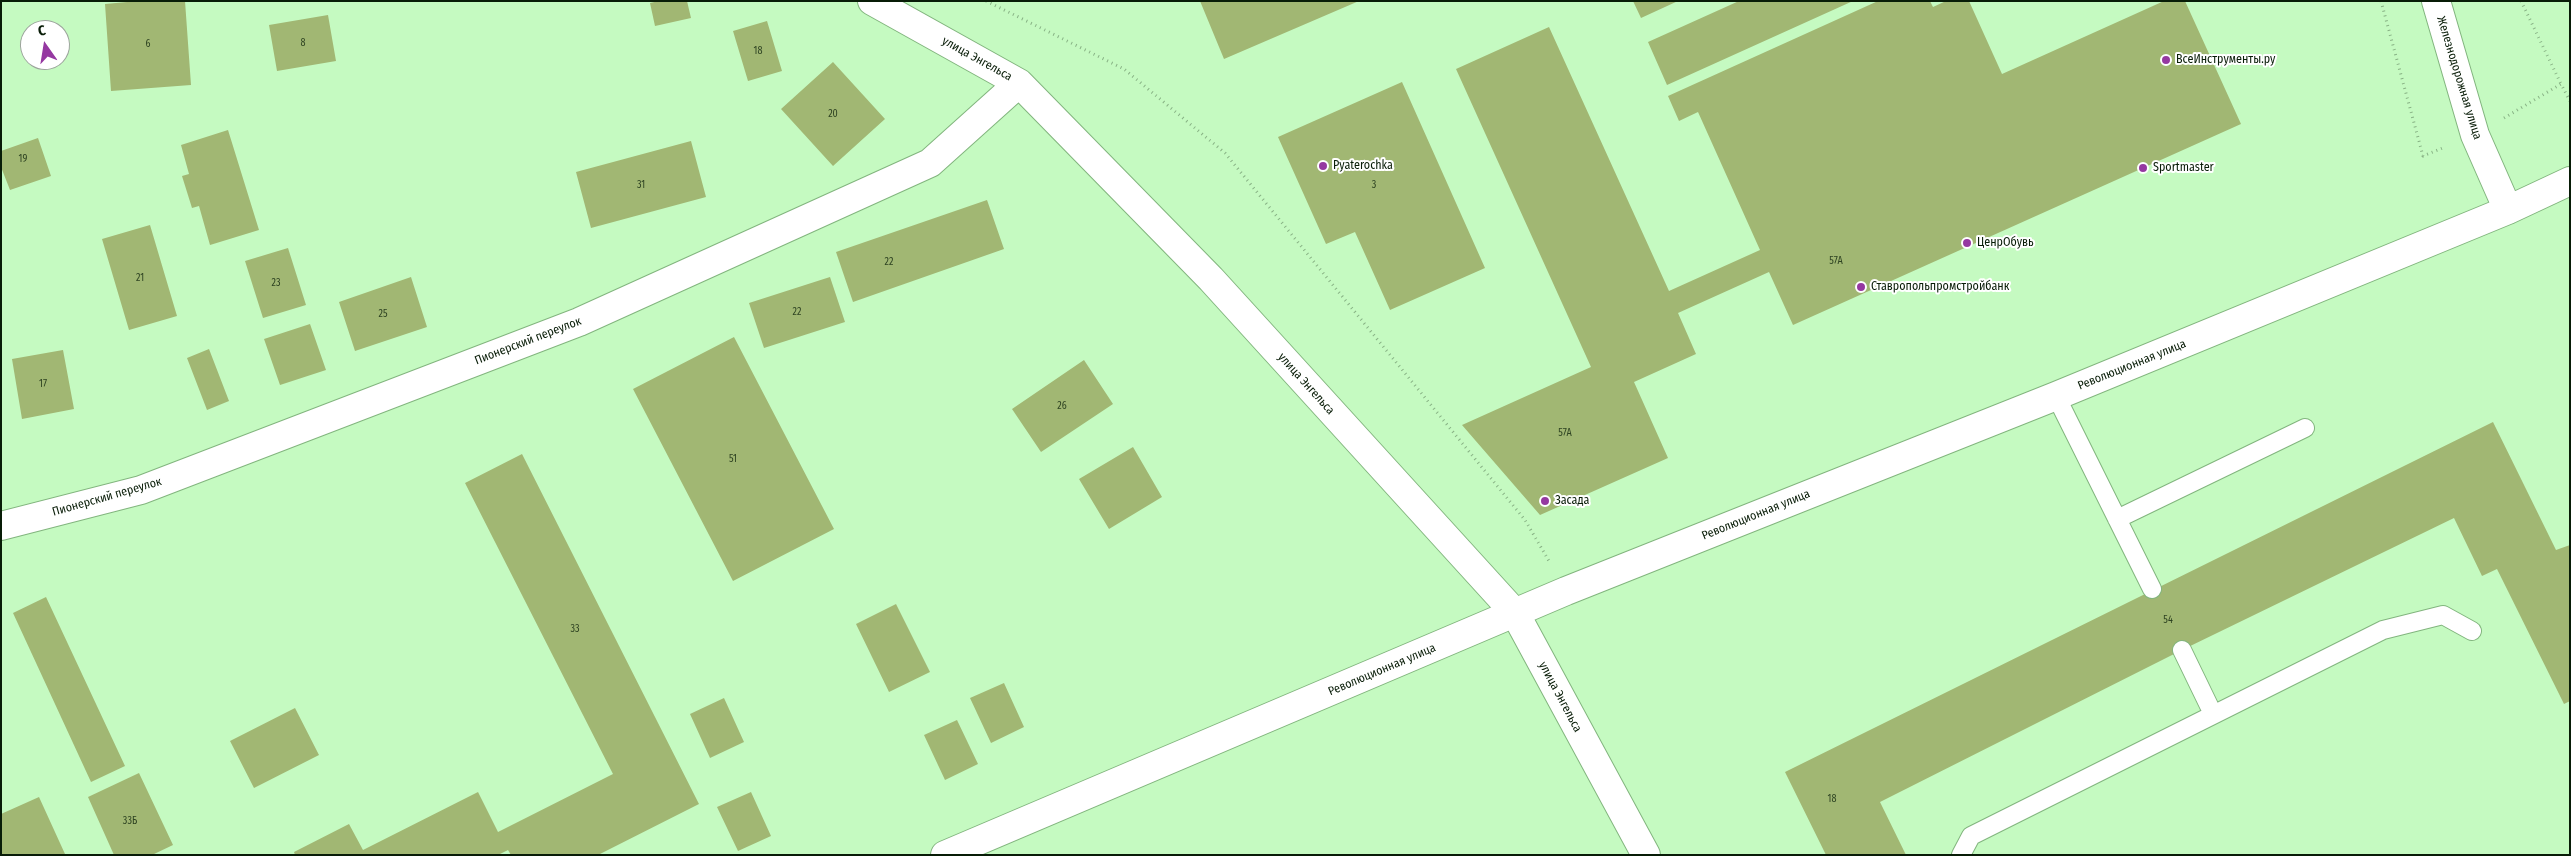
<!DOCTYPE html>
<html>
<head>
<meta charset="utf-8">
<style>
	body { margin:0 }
	#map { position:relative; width:2571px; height:856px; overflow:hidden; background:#c5fac1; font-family:"Fira Sans Condensed",sans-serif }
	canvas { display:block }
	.frame { position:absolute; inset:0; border:2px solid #081c07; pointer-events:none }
	.north { position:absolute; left:20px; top:20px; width:50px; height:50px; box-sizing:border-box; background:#fff; border:1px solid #9ca49c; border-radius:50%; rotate:347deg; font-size:14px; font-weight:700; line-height:20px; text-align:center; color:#081c07 }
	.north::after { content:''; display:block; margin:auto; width:18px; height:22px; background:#9538a1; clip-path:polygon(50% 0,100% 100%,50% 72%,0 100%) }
</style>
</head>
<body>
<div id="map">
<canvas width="2571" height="856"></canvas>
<div class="frame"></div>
<div class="north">С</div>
</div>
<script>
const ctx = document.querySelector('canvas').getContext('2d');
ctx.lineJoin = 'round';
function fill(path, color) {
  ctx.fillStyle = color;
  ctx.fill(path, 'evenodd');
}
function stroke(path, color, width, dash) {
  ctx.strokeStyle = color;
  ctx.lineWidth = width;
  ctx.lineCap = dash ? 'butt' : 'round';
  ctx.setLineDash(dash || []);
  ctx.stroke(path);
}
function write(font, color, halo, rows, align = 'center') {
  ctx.font = font + ' "Fira Sans Condensed",sans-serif';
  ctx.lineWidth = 4;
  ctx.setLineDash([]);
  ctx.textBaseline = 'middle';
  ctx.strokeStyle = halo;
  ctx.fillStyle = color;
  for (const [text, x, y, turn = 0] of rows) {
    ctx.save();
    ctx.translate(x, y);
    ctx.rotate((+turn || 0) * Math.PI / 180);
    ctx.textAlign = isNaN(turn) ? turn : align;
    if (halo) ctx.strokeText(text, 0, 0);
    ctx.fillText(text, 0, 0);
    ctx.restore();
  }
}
const building = new Path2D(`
	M138,1H185L191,85L111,91L105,4Z
	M659,1H687L691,18L655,26L650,3Z
	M1200,1H1359L1224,59Z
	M1633,1H1678L1641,18Z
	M1739,1H1853L1667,85L1648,42Z
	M1878,1H1930L1933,7L1946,1H1969L2002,74L2164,1H2185L2241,124L1793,325L1769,272L1678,313L1696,354L1634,382L1668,458L1540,515L1462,425L1591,367L1456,69L1549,27L1669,291L1760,250L1698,112L1679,121L1668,96Z
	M328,15L336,61L277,71L269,25Z
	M767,21L782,71L748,81L733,31Z
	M833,62L885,119L833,166L781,109Z
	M1402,82L1485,268L1390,310L1355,232L1326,244L1278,137Z
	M228,130L259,230L210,245L199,206L192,208L182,176L189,174L181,145Z
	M38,138L51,176L10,190L1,167V151Z
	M691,141L706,197L591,228L576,172Z
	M987,200L1004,249L853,302L836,252Z
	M150,225L177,316L129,330L102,239Z
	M288,248L306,305L263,318L245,261Z
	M411,277L427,327L355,351L339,302Z
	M830,277L845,322L764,348L749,303Z
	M310,324L326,370L280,385L264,339Z
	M734,337L834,529L733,581L633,389Z
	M209,349L229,401L207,410L187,358Z
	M63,350L74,409L22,419L12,359Z
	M1084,360L1113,404L1041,452L1012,409Z
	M2493,422L2556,550L2570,545V701L2564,704L2497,569L2482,576L2454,518L2182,650L1880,802L1906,855H1826L1785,772Z
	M1133,447L1162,497L1109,529L1079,479Z
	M522,454L699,804L598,855H511L508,850L498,855H295L294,852L349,824L363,850L478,792L498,832L613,774L465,483Z
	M46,597L125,766L91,782L13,613Z
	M896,604L930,672L889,692L856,624Z
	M1004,683L1024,727L991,743L970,698Z
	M724,698L744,742L710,758L690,714Z
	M295,708L319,755L254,788L230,741Z
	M957,720L978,764L945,780L924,735Z
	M139,773L173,845L152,855H114L88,797Z
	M751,792L771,836L738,851L717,807Z
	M39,797L65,854L1,855V814Z`);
const path = new Path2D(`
	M986,1L1124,69L1225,153L1525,520L1549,561
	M2381,1L2423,156L2445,147
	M2521,1L2561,84
	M2504,118L2561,84L2570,101`);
const service = new Path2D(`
	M2056,396L2152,589
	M2117,519L2305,428
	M2182,650L2213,714
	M1961,855L1971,836L2383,630L2443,615L2472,631`);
const minor = new Path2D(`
	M872,1L1019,83L1211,279L1515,613L1646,855
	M1,526L141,490L579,322L930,163L1019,83`);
const tertiary = new Path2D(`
	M2436,1L2475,135L2508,210
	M945,855L1566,591L2056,396L2508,210L2570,181`);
const markers = [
	[2166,60,5,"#9538a1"],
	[1323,166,5,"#9538a1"],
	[2143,168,5,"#9538a1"],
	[1967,243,5,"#9538a1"],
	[1861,287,5,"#9538a1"],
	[1545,501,5,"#9538a1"]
];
const numberNames = [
	["8",303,43],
	["6",148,44],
	["18",758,51],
	["20",833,114],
	["19",23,159],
	["31",641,185],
	["3",1374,185],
	["57А",1836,261],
	["22",889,262],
	["21",140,278],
	["23",276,283],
	["22",797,312],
	["25",383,314],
	["17",43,384],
	["26",1062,406],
	["57А",1565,433],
	["51",733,459],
	["54",2168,620],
	["33",575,629],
	["18",1832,799],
	["33Б",130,821]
];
const streetNames = [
	["улица Энгельса",977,59,29],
	["Железнодорожная улица",2459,78,73],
	["Пионерский переулок",528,341,-21],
	["Революционная улица",2132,365,-22],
	["улица Энгельса",1306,384,48],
	["Пионерский переулок",107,497,-16],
	["Революционная улица",1756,515,-22],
	["Революционная улица",1382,670,-23],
	["улица Энгельса",1560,697,62]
];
const poiNames = [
	["ВсеИнструменты.ру",2176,60],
	["Pyaterochka",1333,166],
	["Sportmaster",2153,168],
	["ЦенрОбувь",1977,243],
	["Ставропольпромстройбанк",1871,287],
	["Засада",1555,501]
];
fill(building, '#a1b773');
stroke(service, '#82b57e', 20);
stroke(minor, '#82b57e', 30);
stroke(tertiary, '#82b57e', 30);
stroke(path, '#88b285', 3, [1, 4]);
stroke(service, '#fff', 18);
stroke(minor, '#fff', 28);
stroke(tertiary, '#fff', 28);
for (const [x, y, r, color] of markers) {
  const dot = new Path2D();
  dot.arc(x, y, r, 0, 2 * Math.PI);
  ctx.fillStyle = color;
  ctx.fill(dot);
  stroke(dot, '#fff', 2);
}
write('10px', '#2e4322', null, numberNames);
write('12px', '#081c07', '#fff', streetNames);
write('12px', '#081c07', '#fff', poiNames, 'left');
</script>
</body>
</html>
